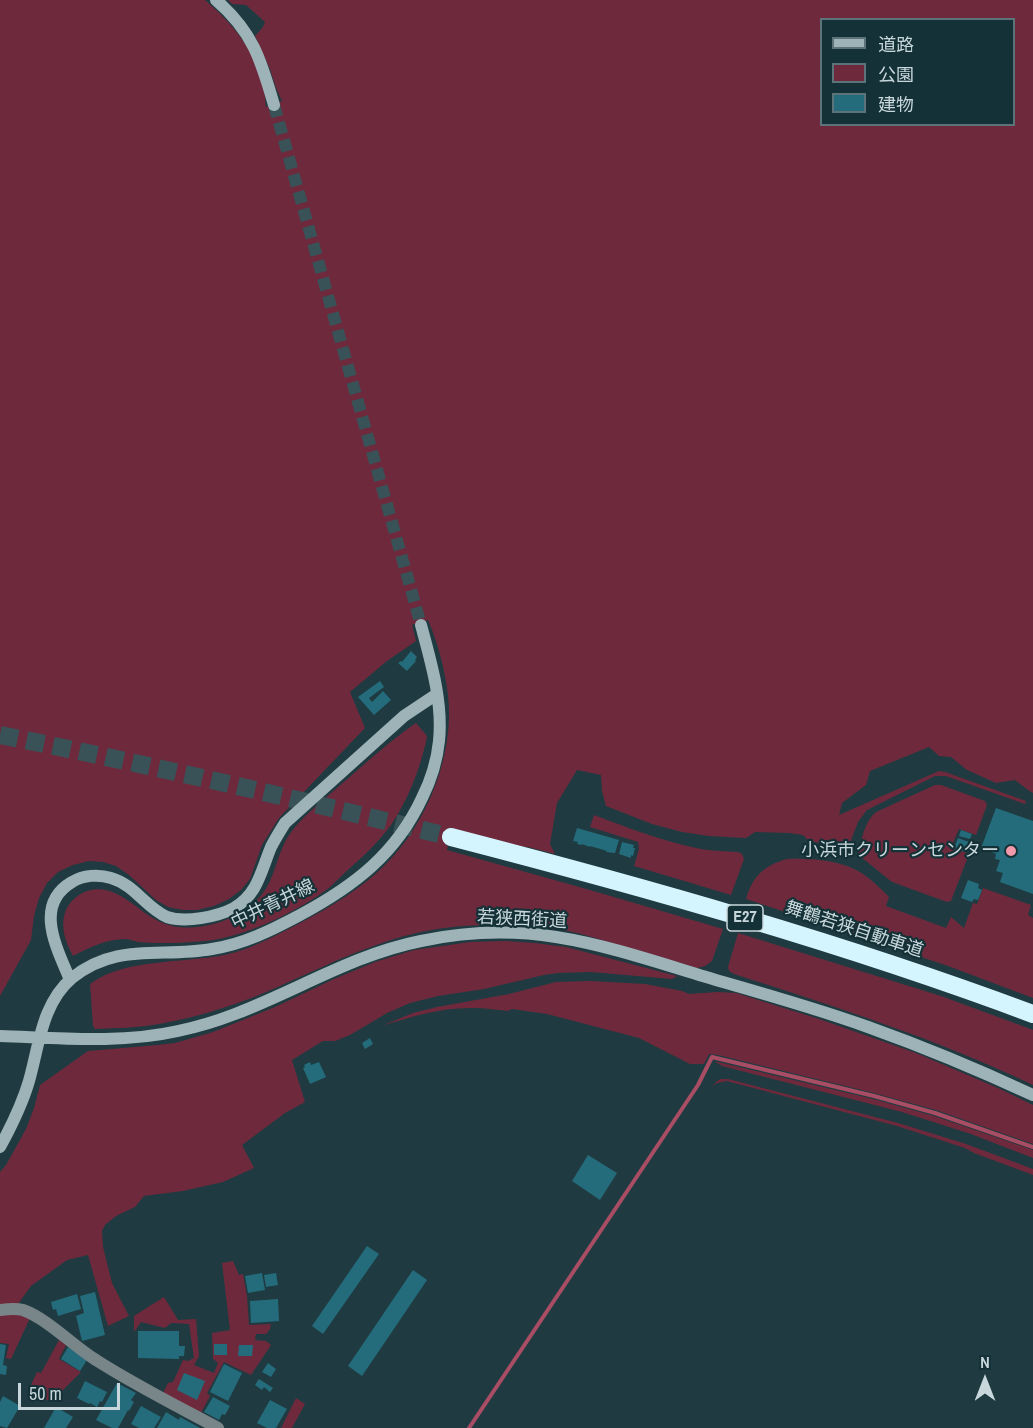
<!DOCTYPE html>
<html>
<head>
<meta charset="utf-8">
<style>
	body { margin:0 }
	#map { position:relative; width:1033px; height:1428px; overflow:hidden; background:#1f3b41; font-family:"Archivo Narrow","Noto Sans JP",sans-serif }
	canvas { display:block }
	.legend { position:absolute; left:820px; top:18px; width:195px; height:108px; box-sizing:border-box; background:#143137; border:2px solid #5c7379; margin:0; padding:8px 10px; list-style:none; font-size:18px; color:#c8d7db }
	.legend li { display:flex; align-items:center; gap:12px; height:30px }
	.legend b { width:30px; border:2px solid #5c7379 }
	.north { position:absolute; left:955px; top:1350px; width:60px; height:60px; -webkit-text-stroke:4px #143137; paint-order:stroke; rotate:0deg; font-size:16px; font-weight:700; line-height:24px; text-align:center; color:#c8d7db }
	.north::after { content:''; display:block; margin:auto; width:21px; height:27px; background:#c8d7db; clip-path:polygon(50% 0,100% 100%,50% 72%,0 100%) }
	.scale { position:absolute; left:18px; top:1383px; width:102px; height:27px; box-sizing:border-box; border:3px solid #c8d7db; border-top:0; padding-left:8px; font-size:18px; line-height:21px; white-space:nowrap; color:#c8d7db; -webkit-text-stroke:4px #143137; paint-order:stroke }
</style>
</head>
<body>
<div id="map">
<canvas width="1033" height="1428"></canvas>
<ul class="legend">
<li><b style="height:8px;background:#9eb3b8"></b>道路</li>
<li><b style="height:16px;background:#6e2a3c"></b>公園</li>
<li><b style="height:16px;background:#246c7b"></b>建物</li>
</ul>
<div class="north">N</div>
<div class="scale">50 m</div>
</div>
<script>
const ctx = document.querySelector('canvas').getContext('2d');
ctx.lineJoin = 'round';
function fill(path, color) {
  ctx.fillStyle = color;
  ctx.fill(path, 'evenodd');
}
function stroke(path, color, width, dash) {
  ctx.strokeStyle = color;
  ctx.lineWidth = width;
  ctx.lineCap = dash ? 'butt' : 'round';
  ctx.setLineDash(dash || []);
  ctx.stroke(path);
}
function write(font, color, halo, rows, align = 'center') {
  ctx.font = font + ' "Archivo Narrow","Noto Sans JP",sans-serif';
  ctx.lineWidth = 4.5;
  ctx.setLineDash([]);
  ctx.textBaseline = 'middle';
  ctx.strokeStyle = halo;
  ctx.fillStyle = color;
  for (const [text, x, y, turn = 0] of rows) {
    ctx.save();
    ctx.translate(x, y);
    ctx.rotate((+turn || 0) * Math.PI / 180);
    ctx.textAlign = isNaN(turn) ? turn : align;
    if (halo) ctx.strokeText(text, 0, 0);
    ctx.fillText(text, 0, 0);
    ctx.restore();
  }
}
const green = new Path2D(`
	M0,0H205C232,23 257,52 264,88C265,94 265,101 266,107L282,101L276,88L270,69L255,36L263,27L265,22L246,5L232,4L228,0H1033V793L1028,790L1015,780L996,783L967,770L951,757L939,756L929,747L870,771L866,785L842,803L839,815L939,771L945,772L1026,801L1025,804L946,776H935L867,810L858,822L847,851L808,840L803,835L789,833L755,832L746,838L709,836L682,832L652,824L606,806L602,791L601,775L577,770L557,803L550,844L555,854L528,847L515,846L451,832L447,850L590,890L723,929L712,961L705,966L697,968C671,960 645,952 619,945C598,939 578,932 557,929C513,923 464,923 421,932C371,943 327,965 280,986C242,1003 200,1017 159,1024C138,1028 116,1028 95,1029L93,1026L90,984C127,956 192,965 236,952C259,945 281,933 302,922C332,906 361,889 385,865C427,824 455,754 448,695C445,670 438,643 428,620L412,625L416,641L387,661L350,692L365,728L279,818L262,845L250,879L241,890L229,899L214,906L197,910H183L168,907L156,900L129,875L116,866L103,862L89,861L73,865L58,872L47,883L39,898L34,916L31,940L0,996ZM822,20H1014V124H822Z
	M416,723L427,736L426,742C419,771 408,800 391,825C379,841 365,855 350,868C343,874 337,881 330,887C299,911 245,937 206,941C184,943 160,944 138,942C133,941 129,939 125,939C107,939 88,948 73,956C65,941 59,924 67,908C71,900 79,894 87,891C120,881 140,918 169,925C186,930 206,927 223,921C243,914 261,901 270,881C278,862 281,843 295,827C310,810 328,796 345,781C368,761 391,740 416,723Z
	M935,785H941L985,801L987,805L976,835L959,829L951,847L969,854L951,901L947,902L892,882L861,857L858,854C862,839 864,822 876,812Z
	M594,815C629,828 664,842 701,849C713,851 726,851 738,852L742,854L744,859L731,895L634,866L639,849L638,842L590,827Z
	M787,859C811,858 839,860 860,872C871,879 880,888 889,897L886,906L946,928L951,917L964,928L973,903L977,904L983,888L1031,905L1028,915L1033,918V998L948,966L746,899C753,876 763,866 787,859Z
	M738,933L941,996L1033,1030V1085C937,1039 836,1007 734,974L729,971L728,967Z
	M505,941L535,943L566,947L677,976L672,979L591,972L558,973L544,975L484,989L438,996L410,1003L387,1013L350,1035L335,1041H323L292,1060L305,1102L285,1113L242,1145L254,1168L223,1182L183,1191L144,1196L135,1207L116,1216L105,1225L102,1231L103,1247L112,1283L129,1316L108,1326L88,1255L67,1260L31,1286L18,1304L0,1305V1172L6,1165L26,1129L34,1108L40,1085L88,1051L157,1045L175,1043L213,1032L275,1007L334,979L375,962L414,950L470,942Z
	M590,981L645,984L682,991L689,994L717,992L736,993L819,1019L916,1053L998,1088L1033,1105V1144L936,1110L874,1093L718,1055L709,1054L704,1064H690L639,1038L547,1014L512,1009L508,1011C497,1010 486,1008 474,1008C442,1007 411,1017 381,1026L413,1013L437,1007L509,994L556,982Z
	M714,1061L873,1099L934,1116L1033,1150V1158L971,1134L902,1112L722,1066Z
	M721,1079H728L898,1123L966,1144L1033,1169V1175L974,1153L965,1148L897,1126L727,1081L717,1083L712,1087L717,1081Z
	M233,1261L239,1275L243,1274L247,1296L249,1325L271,1324L270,1329L266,1334H256L255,1340L266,1341L271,1345L251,1375L224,1362L207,1393L210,1396L201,1413L163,1393L168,1383L173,1382L183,1360L188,1361L194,1358L189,1324L171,1323L165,1328L141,1322L134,1332V1316L164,1297L178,1320L196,1319L199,1356L194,1365L214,1373L218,1363L213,1359L212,1333L230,1330L222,1263Z
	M11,1312L30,1318L11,1359L6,1358L9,1344L0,1343V1313Z
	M59,1340L66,1345L59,1359L81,1372L54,1399L47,1400L30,1391L31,1385L37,1372L41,1373Z
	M296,1398L305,1404L292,1428H281Z`);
const stream = new Path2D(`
	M469,1428L698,1085L712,1057L874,1096L935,1113L1033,1147`);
const building = new Path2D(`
	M411,651L417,657L415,660L416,661L407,671L398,663L401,661L402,662Z
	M380,681L384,687L369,698L372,702L383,691L391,700L374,715L358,697Z
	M996,808L1033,821V894L1000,882L1003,873L996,871L1000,860L995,859L996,854L981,848Z
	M577,828L619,840L615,853L606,852L607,851L590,846V847L582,844V845L577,844L578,842L573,841Z
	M961,830L972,834L970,839L959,836Z
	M958,838L969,842L965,852L954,848Z
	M622,842L634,845L633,848H635L633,856L631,855V858L619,854Z
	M968,880L979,884L978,888L982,890L978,900L974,899L972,902L961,898Z
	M370,1038L373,1044L365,1049L362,1043Z
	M310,1062L311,1065L319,1062L326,1077L310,1084L303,1068L305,1067L304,1065Z
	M588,1155L617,1173L600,1200L572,1181Z
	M367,1246L379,1254L323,1334L312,1326Z
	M413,1270L427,1280L362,1376L348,1366Z
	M262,1273L265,1290L248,1293L245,1276Z
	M276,1273L278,1285L266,1287L264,1275Z
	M95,1292L105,1335L82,1341L76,1316L84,1313L80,1296Z
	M77,1294L81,1309L58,1316L56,1309L53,1310L51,1302Z
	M278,1299L279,1321L251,1323L250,1301Z
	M138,1331H179V1346H185L184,1356H179V1359L138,1358Z
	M0,1344L6,1345L3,1365L7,1366L6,1375L0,1374Z
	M214,1344H227V1355H214Z
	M239,1345H253L252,1356H238Z
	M68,1347L87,1360L80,1371L61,1359Z
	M268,1363L276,1369L271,1377L262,1372Z
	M224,1364L242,1373L228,1401L210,1392Z
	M184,1373L205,1381L197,1400L177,1390Z
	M259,1379L273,1388L270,1392L264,1387L262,1390L255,1385Z
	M85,1381L107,1392L102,1402L100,1401L97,1407L90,1403L89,1404L77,1398Z
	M117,1383L136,1393L131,1400L134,1402L129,1411L128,1410L118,1428H112L96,1420Z
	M3,1396L20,1406L7,1428L0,1426V1402Z
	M213,1397L230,1406L225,1415L222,1414L219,1420L204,1412Z
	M270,1400L287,1409L276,1428H267L257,1423Z
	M141,1406L161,1417L154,1428H139L131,1424Z
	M56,1407L73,1417L66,1428H44Z
	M166,1412L179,1420L180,1417L200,1428H157Z`);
const secondaryTunnel = new Path2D(`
	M274,105L421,625`);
const highwayTunnel = new Path2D(`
	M0,735C151,765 301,800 451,837`);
const street = new Path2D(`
	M0,1310C7,1309 16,1308 23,1310C48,1319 73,1346 96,1360C135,1385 177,1406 218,1428`);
const secondary = new Path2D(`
	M216,0C253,32 261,60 274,105
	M70,980C57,948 33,905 72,882C83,875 99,874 111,878C135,885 146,908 167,917C185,923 217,917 234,908C258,894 261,871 271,847C275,839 280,831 285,823L404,716L437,694
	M0,1036C59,1038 120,1044 178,1031C197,1027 217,1021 235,1014C298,990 355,954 421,941C464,932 512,930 556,937C613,946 668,966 723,982C772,996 821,1010 868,1027C924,1047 979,1070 1033,1095
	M0,1147C12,1125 22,1105 29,1081C39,1046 42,1003 72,978C116,942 161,958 212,949C244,944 272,930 300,915C354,886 396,854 422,798C431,780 437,761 439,741C443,702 431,662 421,625`);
const highway = new Path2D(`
	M451,837C648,888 843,943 1033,1014`);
const markers = [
	[1011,851,6,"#f29aac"]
];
const shields = [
	[745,918,36]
];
const shieldNames = [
	["E27",745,918]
];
const poiNames = [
	["小浜市クリーンセンター",999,851]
];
const streetNames = [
	["中井青井線",273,905,-26],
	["若狭西街道",522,920,3],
	["舞鶴若狭自動車道",854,930,18]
];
fill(green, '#6e2a3c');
stroke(stream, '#a94d64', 4);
fill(building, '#246c7b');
stroke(secondaryTunnel, '#385258', 12, [12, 6]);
stroke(highwayTunnel, '#385258', 18, [18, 9]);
stroke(street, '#798689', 12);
stroke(secondary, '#9eb3b8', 12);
stroke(highway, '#d4f5fd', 18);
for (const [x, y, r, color] of markers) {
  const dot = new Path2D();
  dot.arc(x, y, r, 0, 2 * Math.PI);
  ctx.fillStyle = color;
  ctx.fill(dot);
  stroke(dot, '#143137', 2);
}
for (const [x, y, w] of shields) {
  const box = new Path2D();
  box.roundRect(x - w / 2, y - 13, w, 26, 4.5);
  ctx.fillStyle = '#143137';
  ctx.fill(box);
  stroke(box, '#c8d7db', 1.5);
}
write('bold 16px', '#c8d7db', null, shieldNames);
write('18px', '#c8d7db', '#143137', poiNames, 'right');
write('18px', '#c8d7db', '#143137', streetNames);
</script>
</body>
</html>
